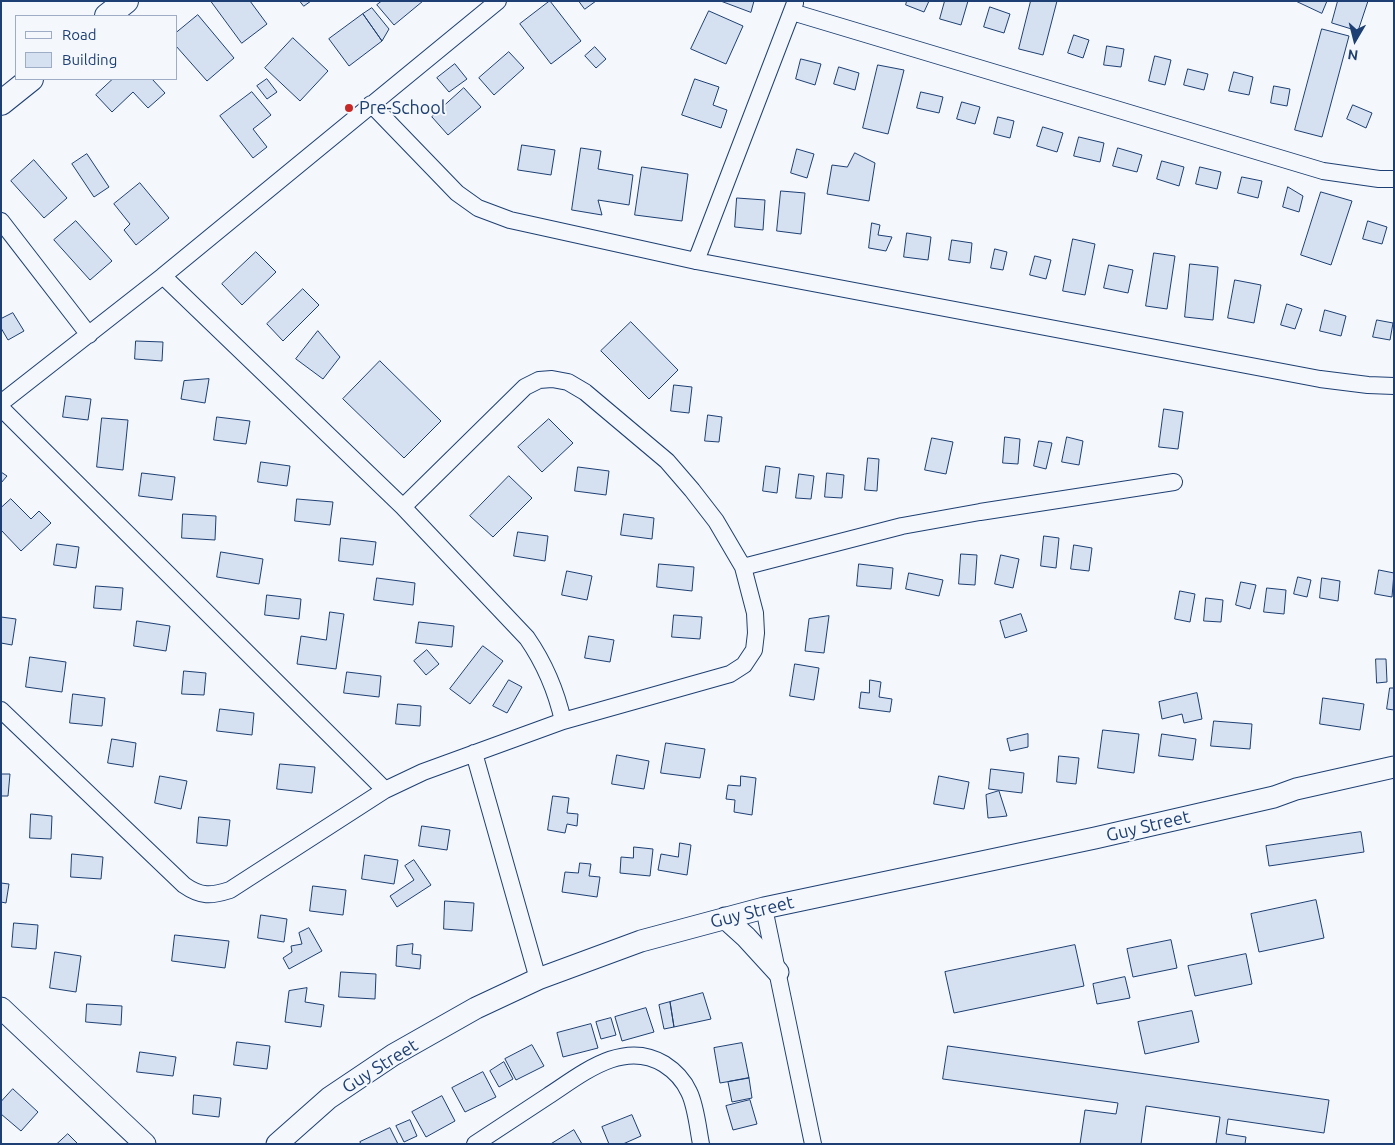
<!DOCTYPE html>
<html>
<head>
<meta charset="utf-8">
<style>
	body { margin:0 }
	#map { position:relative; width:1395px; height:1145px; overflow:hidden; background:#f4f7fb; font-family:Ubuntu,sans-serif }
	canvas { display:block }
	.frame { position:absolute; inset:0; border:2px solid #1d3f73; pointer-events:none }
	.legend { position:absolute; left:15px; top:15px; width:162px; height:65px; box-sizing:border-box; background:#f4f7fb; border:1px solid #9eadc5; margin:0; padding:6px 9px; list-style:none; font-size:15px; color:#1d3f73 }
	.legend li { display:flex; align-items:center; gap:10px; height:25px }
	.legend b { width:25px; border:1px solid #9eadc5 }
	.north { position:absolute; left:1330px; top:15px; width:50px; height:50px; -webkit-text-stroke:4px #f4f7fb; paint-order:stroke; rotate:188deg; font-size:14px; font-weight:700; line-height:20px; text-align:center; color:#1d3f73 }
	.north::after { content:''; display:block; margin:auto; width:18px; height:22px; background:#1d3f73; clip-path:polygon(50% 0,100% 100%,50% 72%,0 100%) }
</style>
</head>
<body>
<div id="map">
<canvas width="1395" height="1145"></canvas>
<div class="frame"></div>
<ul class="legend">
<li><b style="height:6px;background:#f4f7fb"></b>Road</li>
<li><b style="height:14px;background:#d5e0f0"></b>Building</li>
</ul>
<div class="north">N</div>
</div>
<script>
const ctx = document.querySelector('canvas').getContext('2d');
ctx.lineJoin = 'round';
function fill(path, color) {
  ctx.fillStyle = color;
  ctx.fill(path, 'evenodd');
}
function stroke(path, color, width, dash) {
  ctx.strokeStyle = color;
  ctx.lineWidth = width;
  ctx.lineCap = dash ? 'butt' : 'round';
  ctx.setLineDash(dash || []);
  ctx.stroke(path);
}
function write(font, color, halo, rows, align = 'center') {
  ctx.font = font + ' Ubuntu,sans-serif';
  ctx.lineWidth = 4;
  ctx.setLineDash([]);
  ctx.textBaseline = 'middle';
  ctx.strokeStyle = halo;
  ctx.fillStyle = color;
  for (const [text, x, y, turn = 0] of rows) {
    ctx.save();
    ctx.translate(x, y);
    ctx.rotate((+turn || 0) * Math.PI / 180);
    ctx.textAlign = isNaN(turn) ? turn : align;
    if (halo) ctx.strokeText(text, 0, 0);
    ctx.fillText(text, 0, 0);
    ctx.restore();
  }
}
const building = new Path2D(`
	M211,1H250L267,24L242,43Z
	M300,1H311L304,6Z
	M382,1H423L394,25L377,5Z
	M550,1L581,41L551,64L520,24Z
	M579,1H596L585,9Z
	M721,1H754L751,12Z
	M907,1H929L924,12L906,5Z
	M945,1H968L961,25L940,19Z
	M1031,1H1057L1043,55L1019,49Z
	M1296,1H1327L1322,13Z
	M1338,1H1368L1358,31L1332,23Z
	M990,7L1010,14L1004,33L984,27Z
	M372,8L389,29L382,41L363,14Z
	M709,11L743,26L726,64L691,49Z
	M363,14L382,41L349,66L329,39Z
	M198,15L234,58L207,81L176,46V33Z
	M1322,29L1349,36L1322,137L1295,130Z
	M1074,35L1089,40L1083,58L1068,53Z
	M293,38L328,71L300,101L265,68Z
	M1107,46L1124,49L1121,67L1104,65Z
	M595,47L606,59L596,68L585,56Z
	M509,52L524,68L494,95L479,78Z
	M1155,56L1171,60L1165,85L1149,81Z
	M801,59L821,64L815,85L796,79Z
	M455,64L467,79L449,92L437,78Z
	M878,65L904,70L888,134L863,128Z
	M839,67L859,73L855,90L834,84Z
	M1188,69L1208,74L1204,90L1184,85Z
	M1234,72L1253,77L1249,95L1229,91Z
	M113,79H152L165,93L148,108L133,92L112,112L96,95Z
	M267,79L277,92L267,99L257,86Z
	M695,79L719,87L713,105L727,110L721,128L682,115Z
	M1274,86L1290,89L1287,106L1271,103Z
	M464,88L481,107L448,135L432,117Z
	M252,92L271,115L253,129L267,147L253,158L220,116Z
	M921,92L943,97L939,113L917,108Z
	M962,102L980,107L975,124L957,119Z
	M1353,105L1372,113L1366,128L1347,119Z
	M998,117L1014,121L1010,138L994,134Z
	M1043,127L1063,133L1057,152L1037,146Z
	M1079,137L1104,143L1100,162L1074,156Z
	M522,145L555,150L551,175L518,170Z
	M581,148L601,151L598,169L633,175L629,205L598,200L602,215L572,210Z
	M1118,148L1142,155L1137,172L1113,166Z
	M797,149L814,154L807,178L791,173Z
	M855,153L875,163L869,201L827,194L832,165L847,167Z
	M87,154L109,187L94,197L72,164Z
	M34,160L67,198L44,218L11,181Z
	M1162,161L1184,167L1179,186L1157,179Z
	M642,167L688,174L682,221L635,215Z
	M1200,167L1221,172L1217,189L1196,184Z
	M1242,177L1262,181L1258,198L1238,193Z
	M140,183L169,218L136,245L124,230L130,224L114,204Z
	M1288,187L1303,196L1299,212L1283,207Z
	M781,191L805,193L801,234L777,231Z
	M1321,192L1352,201L1331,265L1301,255Z
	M737,198L765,200L763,230L735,227Z
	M76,221L112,261L90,280L54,240Z
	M1368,221L1387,227L1382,244L1363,239Z
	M872,223L880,225L878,235L892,237L886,251L869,248Z
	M907,233L931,237L928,260L904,257Z
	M1073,239L1095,244L1085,295L1063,291Z
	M952,240L972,243L970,263L949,260Z
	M995,249L1007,252L1003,270L991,268Z
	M256,252L276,272L242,305L222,284Z
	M1154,253L1175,256L1167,309L1146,306Z
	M1035,256L1051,260L1046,279L1030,275Z
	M1190,264L1218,267L1213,320L1185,317Z
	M1109,265L1133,270L1128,293L1104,288Z
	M1235,280L1261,285L1254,323L1228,318Z
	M303,289L319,305L283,341L267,324Z
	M1287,304L1302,309L1295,329L1281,325Z
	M1325,310L1346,316L1341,336L1320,331Z
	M13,313L24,331L8,340L1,328V319Z
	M1377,320L1393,323L1390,340L1373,337Z
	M631,322L678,370L649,399L601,351Z
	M318,331L340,357L323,379L296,359Z
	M136,341L163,342L162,361L135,359Z
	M380,361L441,421L404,458L343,399Z
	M209,379L205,403L181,399L184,381Z
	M674,385L692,387L689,413L671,411Z
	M66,396L91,399L88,420L63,417Z
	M1164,409L1183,412L1178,449L1159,447Z
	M708,415L722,417L719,442L705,441Z
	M217,417L250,421L246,444L214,440Z
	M102,418L128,420L123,470L97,467Z
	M549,419L573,443L542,472L518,447Z
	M1005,437L1020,439L1018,464L1003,463Z
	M1067,437L1083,441L1079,465L1062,462Z
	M932,438L953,442L946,474L925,470Z
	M1039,441L1052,443L1046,469L1034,466Z
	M868,458L879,459L877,491L865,490Z
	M261,462L290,466L287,486L258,482Z
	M766,466L780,468L777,493L763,491Z
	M578,467L609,471L606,495L575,491Z
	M1,472L7,476L1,483Z
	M142,473L175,477L172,500L139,496Z
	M827,473L844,475L842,498L825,497Z
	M799,474L814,476L811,499L796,498Z
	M509,476L532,498L493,537L470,516Z
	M11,499L31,519L39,511L51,523L21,551L1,530V508Z
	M297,499L333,502L330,525L295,521Z
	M183,514L216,516L215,540L182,538Z
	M624,514L654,518L652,539L621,535Z
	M518,532L548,536L545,561L514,556Z
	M1044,536L1059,538L1056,568L1041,566Z
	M341,538L376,542L373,565L339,561Z
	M57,544L79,547L76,568L54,565Z
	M1074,545L1092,548L1089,571L1071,569Z
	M221,552L263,559L259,584L217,577Z
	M961,554L977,555L975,585L959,584Z
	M1001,555L1019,559L1013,588L995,584Z
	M659,564L694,567L692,591L657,587Z
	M859,564L893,568L891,589L857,586Z
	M1379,570L1394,573L1392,597L1375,594Z
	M567,571L592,576L587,600L562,595Z
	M909,573L943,580L939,596L906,589Z
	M1298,577L1311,580L1307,597L1294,594Z
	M377,578L415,583L413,605L374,600Z
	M1322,578L1340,581L1338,601L1320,598Z
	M1241,582L1256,585L1250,609L1236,605Z
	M96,586L123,588L121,610L94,608Z
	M1267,588L1286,590L1284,614L1264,612Z
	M1180,591L1195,594L1190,622L1175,619Z
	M267,595L301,599L299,619L265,615Z
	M1206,598L1223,600L1221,622L1204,621Z
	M330,612L344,614L336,669L297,664L301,636L326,640Z
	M1021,614L1027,631L1005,638L1000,621Z
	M674,615L702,617L700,639L672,637Z
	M829,616L824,653L805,651L809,619Z
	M1,617L16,619L12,645L1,643Z
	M137,621L170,626L166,651L134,646Z
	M419,622L454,626L452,647L416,643Z
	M589,636L614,640L610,662L585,658Z
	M483,646L503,661L470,704L450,689Z
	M427,650L439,664L426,675L414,661Z
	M30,657L66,662L62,692L26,687Z
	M1376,659H1386L1387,682L1377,683Z
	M795,664L819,668L814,700L790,696Z
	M184,671L206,673L204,695L182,694Z
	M347,672L381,676L379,697L344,693Z
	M509,680L522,687L507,713L493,706Z
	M870,680L881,682L879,697L892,699L890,712L859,708L861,692L869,693Z
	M1390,688H1394V710L1387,709Z
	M1197,693L1202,719L1184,723L1182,714L1162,719L1159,702Z
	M73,694L105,698L102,726L70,723Z
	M1323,698L1364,704L1360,730L1320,724Z
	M398,704L421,706L420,726L396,724Z
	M220,709L254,713L252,735L217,731Z
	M1214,721L1252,724L1250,749L1211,746Z
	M1103,730L1139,734L1134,773L1098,768Z
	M1028,734V747L1010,751L1007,739Z
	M1162,734L1196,739L1193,760L1159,756Z
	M112,739L136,743L133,767L108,763Z
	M666,743L705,749L700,778L661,773Z
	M617,755L649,761L644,789L612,784Z
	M1059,756L1079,758L1076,784L1057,782Z
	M280,764L315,767L312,793L277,789Z
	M991,769L1024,773L1022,793L989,789Z
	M1,774H10L8,796H1Z
	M160,776L187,781L181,809L155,803Z
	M741,776L756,778L752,815L734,812L735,800L726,799L728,785L740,786Z
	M939,776L969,782L964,809L934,804Z
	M999,791L1007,816L988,818L986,795Z
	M553,796L569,798L567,813L578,814L577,826L567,824L565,833L548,830Z
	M31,814L52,816L51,839L30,838Z
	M199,817L230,820L227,846L197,843Z
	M422,826L450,830L447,850L419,846Z
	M1361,832L1364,852L1269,866L1266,846Z
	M680,843L691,845L687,875L658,870L661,854L678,857Z
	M634,847L653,849L650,876L620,873L621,857L633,858Z
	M72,854L103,857L101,879L71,877Z
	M365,855L398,860L394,884L362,879Z
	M414,860L431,885L397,907L390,896L414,880L405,866Z
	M580,863L591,864L589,876L600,877L597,897L562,892L565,872L578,873Z
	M1,883L9,884L6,903L1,902Z
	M313,886L346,890L343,915L310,911Z
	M1316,900L1324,938L1259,952L1251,914Z
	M445,901L474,903L472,931L444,929Z
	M261,915L287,919L284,942L258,938Z
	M14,923L38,925L36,949L12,947Z
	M309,928L322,951L289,969L283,958L292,952L291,946L302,944L299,933Z
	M175,935L229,941L225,968L172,961Z
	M1171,940L1177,968L1133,977L1127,949Z
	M413,944L412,954L421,955L420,969L396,966L397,946Z
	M1075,945L1084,986L954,1013L945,972Z
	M55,952L81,956L76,992L50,988Z
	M1246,954L1252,984L1195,996L1188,966Z
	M341,972L376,974L375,999L339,997Z
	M1125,977L1130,998L1097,1004L1093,984Z
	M307,988L305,1002L324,1005L321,1027L285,1022L289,991Z
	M703,993L711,1019L674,1027L670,1002Z
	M670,1002L674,1027L664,1029L659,1005Z
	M87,1004L122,1006L121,1025L86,1022Z
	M646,1008L654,1032L622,1041L615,1017Z
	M1192,1011L1199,1042L1145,1054L1138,1022Z
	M611,1018L616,1035L601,1039L596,1022Z
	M591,1024L598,1048L563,1057L557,1033Z
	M237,1042L270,1046L267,1069L234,1065Z
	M742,1043L749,1078L720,1083L714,1048Z
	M532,1045L544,1066L516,1080L505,1059Z
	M948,1046L1329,1100L1324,1133L1228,1119L1226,1134L1246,1137L1245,1144H1216L1220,1117L1146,1106L1141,1144H1080L1085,1110L1116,1114L1118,1103L943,1079Z
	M140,1052L176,1057L173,1076L137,1072Z
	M504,1062L513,1079L499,1087L490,1071Z
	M483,1072L496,1097L465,1112L452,1088Z
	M749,1078L752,1098L732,1102L728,1082Z
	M13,1089L38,1112L21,1131L1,1114V1102Z
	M194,1095L221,1098L219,1117L193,1114Z
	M442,1096L455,1121L426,1137L412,1112Z
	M750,1100L757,1124L733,1130L726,1106Z
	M632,1115L641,1136L623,1144H609L602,1127Z
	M410,1120L417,1136L404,1142L396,1126Z
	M390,1128L398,1144H361L360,1142Z
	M574,1130L582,1144H551Z
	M68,1134L78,1144H57Z`);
const minor = new Path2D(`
	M792,12L1323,171L1379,179H1394
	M371,104L457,193L478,208L510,220L696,261L1320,379L1368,385L1394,386
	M1,221L89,335
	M696,261L795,3
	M163,276L403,507L527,638C545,664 556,690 563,721
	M1,403L163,276L498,1
	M1,408L385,790
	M743,567L902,526L980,512L1174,482
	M1,710L184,885C201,897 211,896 230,890L385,790L423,772L563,721L730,674L744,665L754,650L756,633L755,613L743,567L716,521L692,490L667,461L585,392L568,382L552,379L539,380L525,387L403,507
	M474,753L538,979
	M764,908L813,1144
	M475,1144C499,1128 524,1112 548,1096C582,1074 623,1039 664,1064C675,1071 684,1081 689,1092C696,1106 698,1129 701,1144`);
const tertiary = new Path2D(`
	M725,918L746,937L778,972
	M1,1008L145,1144
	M277,1144L329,1098L393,1055L476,1008L538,979L641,941L764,908L1095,838L1274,797L1296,789L1394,767`);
const secondary = new Path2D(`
	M107,16L126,1
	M1,103L31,79`);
const markers = [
	[349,108,5,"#c62828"]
];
const poiNames = [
	["Pre-School",359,108]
];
const streetNames = [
	["Guy Street",1148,826,-13],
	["Guy Street",752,912,-14],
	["Guy Street",380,1066,-32]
];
fill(building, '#d5e0f0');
stroke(building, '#1d3f73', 1);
stroke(minor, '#1d3f73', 18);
stroke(tertiary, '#1d3f73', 23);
stroke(secondary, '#1d3f73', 26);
stroke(minor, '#f4f7fb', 16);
stroke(tertiary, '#f4f7fb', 21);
stroke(secondary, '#f4f7fb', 24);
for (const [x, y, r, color] of markers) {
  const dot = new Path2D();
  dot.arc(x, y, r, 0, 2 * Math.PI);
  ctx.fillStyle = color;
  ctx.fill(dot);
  stroke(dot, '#f4f7fb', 2);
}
write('18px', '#1d3f73', '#f4f7fb', poiNames, 'left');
write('18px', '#1d3f73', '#f4f7fb', streetNames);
</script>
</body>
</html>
